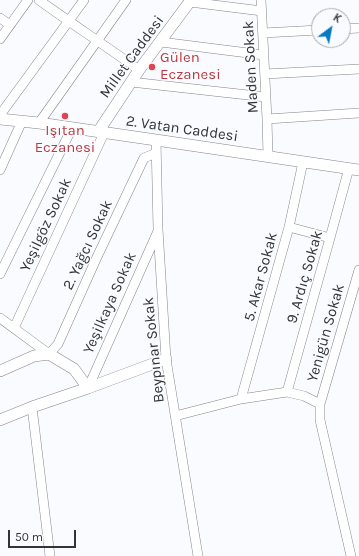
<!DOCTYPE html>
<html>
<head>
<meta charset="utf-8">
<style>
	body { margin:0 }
	#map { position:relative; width:359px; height:556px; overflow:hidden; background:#f9fbfe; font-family:Karla,sans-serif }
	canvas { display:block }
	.north { position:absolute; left:311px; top:8px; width:40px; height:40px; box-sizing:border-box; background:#f9fbfe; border:1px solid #a9abae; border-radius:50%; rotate:32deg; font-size:11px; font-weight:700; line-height:16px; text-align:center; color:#323437 }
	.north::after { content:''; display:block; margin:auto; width:14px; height:18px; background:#0678c2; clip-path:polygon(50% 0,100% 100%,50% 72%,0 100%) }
	.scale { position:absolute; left:8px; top:530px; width:68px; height:18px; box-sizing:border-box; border:2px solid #323437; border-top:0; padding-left:5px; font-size:12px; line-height:14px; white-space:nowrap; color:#323437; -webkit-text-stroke:3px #f9fbfe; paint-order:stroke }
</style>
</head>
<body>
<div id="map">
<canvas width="359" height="556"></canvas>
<div class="north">K</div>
<div class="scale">50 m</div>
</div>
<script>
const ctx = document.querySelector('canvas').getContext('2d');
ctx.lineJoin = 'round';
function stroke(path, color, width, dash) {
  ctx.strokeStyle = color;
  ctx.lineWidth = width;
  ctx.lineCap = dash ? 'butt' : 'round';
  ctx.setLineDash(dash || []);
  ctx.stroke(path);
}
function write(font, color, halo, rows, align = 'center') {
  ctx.font = font + ' Karla,sans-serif';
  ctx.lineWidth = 3;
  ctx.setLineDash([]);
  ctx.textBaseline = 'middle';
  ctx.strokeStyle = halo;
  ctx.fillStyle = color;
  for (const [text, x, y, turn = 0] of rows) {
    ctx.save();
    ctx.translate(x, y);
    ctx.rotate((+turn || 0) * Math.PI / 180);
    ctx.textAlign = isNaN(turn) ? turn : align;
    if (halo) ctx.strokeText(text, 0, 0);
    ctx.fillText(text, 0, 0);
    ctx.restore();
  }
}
const minor = new Path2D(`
	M39,0C72,24 106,46 139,70
	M261,0L267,119L268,156
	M190,2L262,11
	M0,18L10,25
	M343,29L359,28
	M263,33L319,30
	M0,39L28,0
	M161,42L264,55
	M265,74L359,69
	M131,82L266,97
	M0,115L84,0
	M267,119L359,113
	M39,123L126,0
	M156,140L158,229L166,359L198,556
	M0,170L22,121
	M289,227L330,238
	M0,274L72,128
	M0,318L49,354L58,344L97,257L144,158L156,153
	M14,328L104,133
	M88,388L158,231
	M287,392L330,238L349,168
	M241,399L289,227L303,162
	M32,407L50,556
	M175,416L241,399L287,392L304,396L320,404
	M351,556L320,420V404L359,270`);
const major = new Path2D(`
	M0,119L39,123L156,140L359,170
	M98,132L139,70L191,0
	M0,371L34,356L49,354L74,369L88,388
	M0,420L32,407L88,388L166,359`);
const markers = [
	[152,67,4,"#e0444e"],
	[65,116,4,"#e0444e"]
];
const streetNames = [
	["Millet Caddesi",132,57,-54],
	["Maden Sokak",251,67,-93],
	["2. Vatan Caddesi",182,129,8],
	["Yeşilgöz Sokak",46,225,-65],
	["2. Yağcı Sokak",88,245,-65],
	["5. Akar Sokak",261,277,-75],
	["9. Ardıç Sokak",305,277,-74],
	["Yeşilkaya Sokak",110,303,-66],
	["Yenigün Sokak",326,333,-74],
	["Beypınar Sokak",154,350,-96]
];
const healthNames = [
	["Gülen",160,58],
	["Eczanesi",160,75],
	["Işıtan",65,131,"center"],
	["Eczanesi",65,148,"center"]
];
stroke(minor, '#82858c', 10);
stroke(major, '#82858c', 12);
stroke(minor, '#fff', 9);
stroke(major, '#fff', 11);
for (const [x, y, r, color] of markers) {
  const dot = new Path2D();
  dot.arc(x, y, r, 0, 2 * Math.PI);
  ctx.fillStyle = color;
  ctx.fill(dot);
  stroke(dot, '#f9fbfe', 1.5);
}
write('15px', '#323437', '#f9fbfe', streetNames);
write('15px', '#be3a42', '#f9fbfe', healthNames, 'left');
</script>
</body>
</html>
